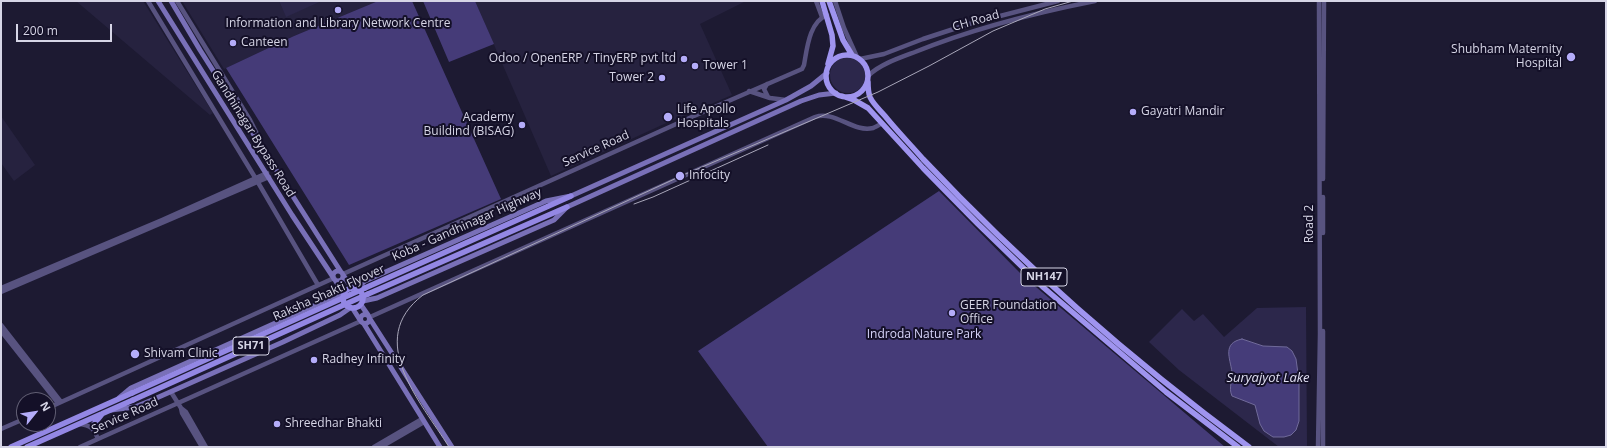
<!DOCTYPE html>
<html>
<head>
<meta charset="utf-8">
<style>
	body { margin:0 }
	#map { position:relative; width:1607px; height:448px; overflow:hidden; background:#1d1a32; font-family:"Open Sans",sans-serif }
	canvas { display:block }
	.frame { position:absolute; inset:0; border:2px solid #d6d5e6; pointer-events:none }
	.north { position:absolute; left:16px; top:392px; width:40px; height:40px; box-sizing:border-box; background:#141028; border:1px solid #625f74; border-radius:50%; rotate:60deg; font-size:11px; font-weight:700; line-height:16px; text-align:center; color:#d6d5e6 }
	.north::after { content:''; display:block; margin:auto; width:14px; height:18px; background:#b4acf9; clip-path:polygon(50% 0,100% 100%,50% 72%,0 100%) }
	.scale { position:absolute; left:16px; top:24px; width:96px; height:18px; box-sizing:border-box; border:2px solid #d6d5e6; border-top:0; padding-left:5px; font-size:12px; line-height:14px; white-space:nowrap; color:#d6d5e6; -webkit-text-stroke:3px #141028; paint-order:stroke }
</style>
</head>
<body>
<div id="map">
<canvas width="1607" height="448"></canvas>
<div class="frame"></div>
<div class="north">N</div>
<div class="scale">200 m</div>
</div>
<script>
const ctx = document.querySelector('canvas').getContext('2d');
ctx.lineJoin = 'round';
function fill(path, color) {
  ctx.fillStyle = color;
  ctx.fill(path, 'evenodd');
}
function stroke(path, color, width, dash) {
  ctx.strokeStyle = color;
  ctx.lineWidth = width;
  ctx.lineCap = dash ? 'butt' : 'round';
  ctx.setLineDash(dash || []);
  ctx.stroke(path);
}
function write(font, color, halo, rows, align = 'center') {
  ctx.font = font + ' "Open Sans",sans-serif';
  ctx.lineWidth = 4;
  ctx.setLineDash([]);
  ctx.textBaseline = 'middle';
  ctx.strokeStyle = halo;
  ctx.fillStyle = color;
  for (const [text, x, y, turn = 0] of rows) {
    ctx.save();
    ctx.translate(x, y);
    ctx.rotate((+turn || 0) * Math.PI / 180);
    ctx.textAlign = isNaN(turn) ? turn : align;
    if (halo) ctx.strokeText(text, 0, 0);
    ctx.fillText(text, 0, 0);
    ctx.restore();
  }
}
const built = new Path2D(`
	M76,1H143L213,113L210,115Z
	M182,1H279L286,16L322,1H378L294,36L224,69Z
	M475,1H746L700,24L732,95L664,124L551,176Z
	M1,116L35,165L14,181L1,163Z`);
const green = new Path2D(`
	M279,1H322L286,17Z
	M830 75a18 18 0 1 1 36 0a18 18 0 1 1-36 0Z
	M1306,307L1307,447H1279L1179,370L1149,342L1182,309L1194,321L1203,314L1224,337L1257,308Z`);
const forest = new Path2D(`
	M378,1H412L501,199L349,265L226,68L294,36Z
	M423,1H475L494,44L449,62Z
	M939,191L1023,276L1225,447H768L698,351Z`);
const water = new Path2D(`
	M1242,339L1263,346L1287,347L1292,351L1296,359L1299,381V421L1296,430L1291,435L1284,437H1273L1264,431L1260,424L1255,405L1232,396C1228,387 1233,381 1232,372C1230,358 1222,343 1242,339Z`);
const tertiary = new Path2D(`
	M148,1L256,179L318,285
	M177,1L250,120L260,140
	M816,1L822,17
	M835,1L844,28L857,57
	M860,59L884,54L923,39L969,24L1058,1
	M869,75C881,64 899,58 915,52C972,29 1034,13 1095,1
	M767,84L764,89L768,97
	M749,91L770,98L786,100
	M1323,179L1324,1
	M1323,197V233
	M343,274L694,116L802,69L804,65C807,49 809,22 827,15
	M1,288L162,220L267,173
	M1,292L269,177
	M370,317L815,117C835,110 853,133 873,128C876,127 879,125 882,123
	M1,325L61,402
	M1,331L58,403
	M1323,331V447
	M171,392L181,408L186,412L206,447
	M48,408L334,278
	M181,408L182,413L202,447
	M43,424V433
	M79,424C91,425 94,429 98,439
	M1,429L24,419
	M80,447L361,321
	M374,447L422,419
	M381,447L424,422
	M1318,447L1320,334L1319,1`);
const secondary = new Path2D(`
	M158,1L292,215L333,277
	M171,1L200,50L341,272
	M333 276a5 5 0 1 1 10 0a5 5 0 1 1-10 0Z
	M343,275L352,288
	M335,280L344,294
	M356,289L365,281L546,201L571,196L786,100L811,86L827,73
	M363,301L377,298L554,220L567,207L801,101L819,95L836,93
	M361,305L368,315
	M353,309L360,320
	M360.5 319a4.5 4.5 0 1 1 9 0a4.5 4.5 0 1 1-9 0Z
	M370,319L452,447
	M364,324L440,447
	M119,398L131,388L331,298L343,295
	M111,410L135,407L152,400L283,342L340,315L350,308`);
const primary = new Path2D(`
	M343 298a10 10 0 1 1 20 0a10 10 0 1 1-20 0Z
	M365,288L571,196
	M368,294L567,207
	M94,429V424L102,414
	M11,447L132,393
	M27,447L133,400`);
const trunk = new Path2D(`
	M822,1L832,35L833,46L828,64
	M829,1L843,40L852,55
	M826 76a21 21 0 1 1 42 0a21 21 0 1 1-42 0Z
	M868,82C868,87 868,92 870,97C873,104 880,110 885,116C897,131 910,144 923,159C1021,263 1134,362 1249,447
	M842,96L854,100L868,108L923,168L978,224L1044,288L1166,392L1238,447`);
const rail = new Path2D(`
	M634,204L653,197L768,145
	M449,447C421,402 364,340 423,295L681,176L878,92L929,66L993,31L1045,9L1073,1`);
const primaryBridge = new Path2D(`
	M132,393L365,288
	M133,400L368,294`);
const markers = [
	[338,10,4,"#b4acf9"],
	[233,43,4,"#b4acf9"],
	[1571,57,5,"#b4acf9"],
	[684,59,4,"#b4acf9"],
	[695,66,4,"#b4acf9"],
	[662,78,4,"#b4acf9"],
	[1133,112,4,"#b4acf9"],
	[668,117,5,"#b4acf9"],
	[522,125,4,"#b4acf9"],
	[680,176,5,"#b4acf9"],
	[952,313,4,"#b4acf9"],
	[135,354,5,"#b4acf9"],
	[314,360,4,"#b4acf9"],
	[277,424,4,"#b4acf9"]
];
const shields = [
	[1044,277,46],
	[251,346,36]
];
const shieldNames = [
	["NH147",1044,277],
	["SH71",251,346]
];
const streetNames = [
	["CH Road",976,21,-16],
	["Gandhinagar Bypass Road",253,134,58],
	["Service Road",596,149,-24],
	["Road 2",1310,224,-90],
	["Koba - Gandhinagar Highway",467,225,-24],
	["Raksha Shakti Flyover",329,293,-24],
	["Service Road",125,416,-24]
];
const poiNames = [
	["Information and Library Network Centre",338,24,"center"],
	["Canteen",241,43],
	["Shubham Maternity",1562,50,"right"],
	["Hospital",1562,64,"right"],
	["Odoo / OpenERP / TinyERP pvt ltd",676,59,"right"],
	["Tower 1",703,66],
	["Tower 2",654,78,"right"],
	["Life Apollo",677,110],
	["Hospitals",677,124],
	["Gayatri Mandir",1141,112],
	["Academy",514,118,"right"],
	["Buildind (BISAG)",514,132,"right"],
	["Infocity",689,176],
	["GEER Foundation",960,306],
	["Office",960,320],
	["Shivam Clinic",144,354],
	["Radhey Infinity",322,360],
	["Shreedhar Bhakti",285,424]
];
const parkNames = [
	["Indroda Nature Park",924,335]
];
const waterNames = [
	["Suryajyot Lake",1268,378]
];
fill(built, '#26223f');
fill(green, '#2c274b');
fill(forest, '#453b78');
fill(water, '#453c79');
stroke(water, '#706a9a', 1);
stroke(tertiary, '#585380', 4.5);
stroke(secondary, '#7970b8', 5);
stroke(primary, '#9387e4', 5.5);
stroke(trunk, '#9f94ef', 5.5);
stroke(rail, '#a9a7ba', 1);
stroke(primaryBridge, '#9387e4', 5.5);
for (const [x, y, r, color] of markers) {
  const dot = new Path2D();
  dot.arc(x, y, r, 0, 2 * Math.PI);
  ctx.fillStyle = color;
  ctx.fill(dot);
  stroke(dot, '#141028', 1.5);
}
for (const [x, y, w] of shields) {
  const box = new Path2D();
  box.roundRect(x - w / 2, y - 9, w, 18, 3);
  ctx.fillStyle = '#141028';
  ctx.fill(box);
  stroke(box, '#d6d5e6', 1);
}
write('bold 11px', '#d6d5e6', null, shieldNames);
write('12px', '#d6d5e6', '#141028', streetNames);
write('12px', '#d6d5e6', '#141028', poiNames, 'left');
write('12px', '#d7d4fa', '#141028', parkNames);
write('italic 13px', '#e0dff2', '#141028', waterNames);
</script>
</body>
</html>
